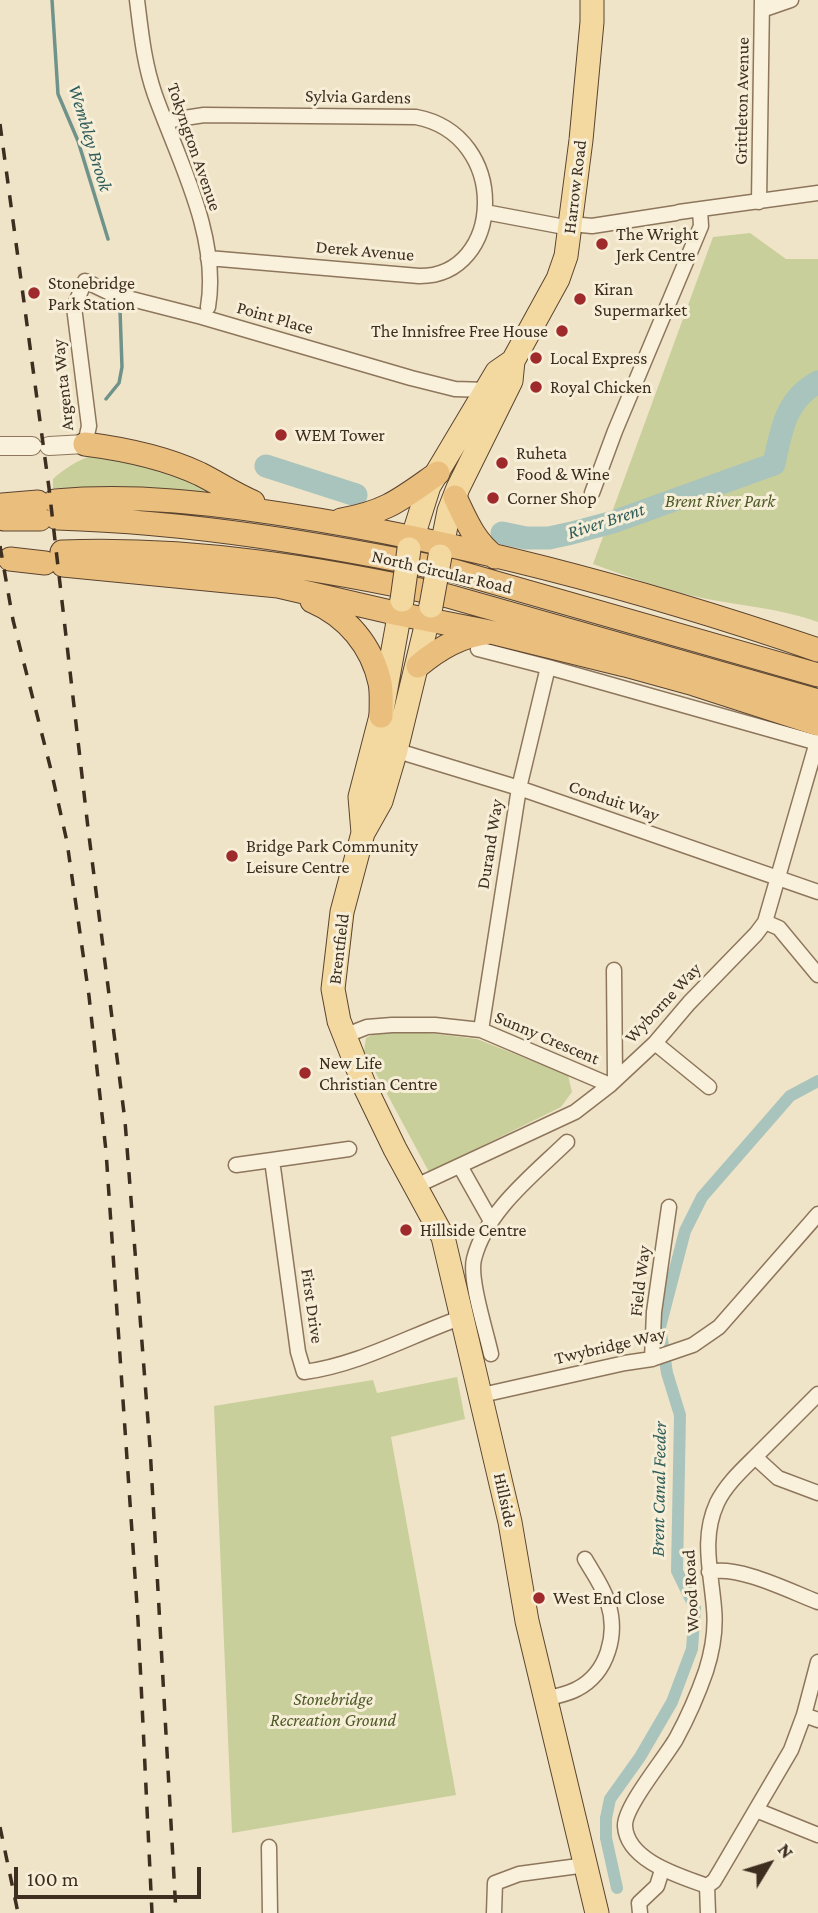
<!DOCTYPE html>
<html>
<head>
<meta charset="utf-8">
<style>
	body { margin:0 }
	#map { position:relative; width:818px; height:1913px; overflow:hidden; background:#f0e4c8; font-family:"Crimson Pro",serif }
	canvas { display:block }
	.north { position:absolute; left:734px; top:1829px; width:70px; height:70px; -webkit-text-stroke:5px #f7eed8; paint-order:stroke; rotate:52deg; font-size:19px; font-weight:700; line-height:28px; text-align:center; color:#3d2e20 }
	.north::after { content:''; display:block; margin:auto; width:24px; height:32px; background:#3d2e20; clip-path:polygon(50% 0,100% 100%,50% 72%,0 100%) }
	.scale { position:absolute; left:14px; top:1867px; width:187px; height:32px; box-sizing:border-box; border:4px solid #3d2e20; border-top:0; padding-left:9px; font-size:21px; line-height:24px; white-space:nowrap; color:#3d2e20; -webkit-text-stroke:5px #f7eed8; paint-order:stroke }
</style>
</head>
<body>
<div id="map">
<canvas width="818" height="1913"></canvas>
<div class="north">N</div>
<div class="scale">100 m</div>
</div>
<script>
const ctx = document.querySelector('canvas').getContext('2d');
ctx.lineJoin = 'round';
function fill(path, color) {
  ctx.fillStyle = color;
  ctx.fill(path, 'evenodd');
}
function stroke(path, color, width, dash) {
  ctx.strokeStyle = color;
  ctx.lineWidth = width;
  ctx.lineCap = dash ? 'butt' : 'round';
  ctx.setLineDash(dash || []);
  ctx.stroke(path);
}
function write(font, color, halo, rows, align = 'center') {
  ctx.font = font + ' "Crimson Pro",serif';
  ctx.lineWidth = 6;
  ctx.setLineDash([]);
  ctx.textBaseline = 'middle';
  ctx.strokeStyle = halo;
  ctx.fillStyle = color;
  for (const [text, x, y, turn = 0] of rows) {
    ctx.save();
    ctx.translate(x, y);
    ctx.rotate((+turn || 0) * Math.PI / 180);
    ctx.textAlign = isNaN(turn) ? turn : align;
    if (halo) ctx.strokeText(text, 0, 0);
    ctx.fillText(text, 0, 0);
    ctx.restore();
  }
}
const green = new Path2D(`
	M750,233L786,259H818V622C782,609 744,606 707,599C668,591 631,578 593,564L713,237Z
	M118,448L239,496L103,488H53V479C73,461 92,454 118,448Z
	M376,1033H428L477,1039L568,1075L572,1092L561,1107L429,1172L364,1051L366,1038Z
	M457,1377L465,1419L391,1437L456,1795L232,1833L214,1406L373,1380L377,1393Z`);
const stream = new Path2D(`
	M52,0L58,94L78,141L108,239
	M106,399L119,383L122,367L120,310`);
const canal = new Path2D(`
	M617,1888L606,1838V1818L610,1799L640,1757L672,1702L692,1649L695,1608L677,1571L680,1415L667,1373L660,1327L685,1231L702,1197L790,1096L818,1081`);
const river = new Path2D(`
	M266,466L356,495
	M502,533L526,538H549L572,533L613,522L774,464C781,430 786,399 818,382`);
const minor = new Path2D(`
	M137,0C141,32 144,64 155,95C178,159 220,237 208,307
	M762,10L791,0
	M165,121L204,115L416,117C511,135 504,277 419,276L208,258
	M759,202L762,0
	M485,212L570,228
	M679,212L818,193
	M571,224L592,226L676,213
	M85,444L89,426L74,307L85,281L112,294L202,317L411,378L455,389L486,390
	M592,493L615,431L701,226L700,210
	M478,649L548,667L818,743
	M388,748L519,788L818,892
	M765,922L779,928L818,975
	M614,970L615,1079
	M481,1030L519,788L548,667
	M344,1036L367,1027L392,1025H435L481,1030L610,1085
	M655,1043L709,1087
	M349,1149L272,1160L298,1352L304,1372C359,1365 411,1335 463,1317
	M236,1165L272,1160
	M460,1166L491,1221
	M416,1186L575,1112L610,1085L655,1043L689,1003L756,934L765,922L817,742
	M491,1354C486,1331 469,1279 474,1259C486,1211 533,1175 567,1142
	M652,1359L654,1312L669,1207
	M482,1395L625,1363L652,1359L693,1345L719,1327L818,1214
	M755,1457L778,1478L818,1493
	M709,1572C739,1565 789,1591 818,1602
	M546,1699C556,1696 568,1694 577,1689C608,1673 618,1634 608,1603C604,1588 593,1573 585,1559
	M804,1715L818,1720
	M756,1810L818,1835
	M269,1847L270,1913
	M707,1886C680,1876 627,1861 625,1826C624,1807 665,1758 676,1739C688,1717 698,1694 706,1671C712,1652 716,1628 714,1608C711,1571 701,1538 717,1503C726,1484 743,1469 758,1454C778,1434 798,1414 818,1394
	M707,1886L714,1881L720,1871L791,1750L804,1715L818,1662
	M707,1886L708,1913
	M494,1913L495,1883L519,1874L586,1865
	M640,1913L639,1903L657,1886L662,1870`);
const tertiary = new Path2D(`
	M0,446H32
	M49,446L85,444`);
const primary = new Path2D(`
	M409,549L429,486L497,372L513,361
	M440,556L449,511L458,488L511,381L513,361L558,279L566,256L581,140L592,22V0
	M431,606L396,750L381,801L363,833L342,912L333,989L339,1021L365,1087L395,1149L443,1237L510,1522L527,1621L597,1913
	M363,833L360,797L381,716L402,600`);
const trunk = new Path2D(`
	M85,444C124,449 164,457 200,474C218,483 234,494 253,502
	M455,497C466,520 474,541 495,557
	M55,501C134,494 210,503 288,515C468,543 646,591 818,650
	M2,505L38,502
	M57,518C192,522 322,544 454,571L818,675
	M4,519H40
	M341,520C387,512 401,499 438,473
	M62,552C192,547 321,568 448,596L818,701
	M10,559L45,563
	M63,565L278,586L399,614L495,633L625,665L694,684L818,724
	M312,601C347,616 372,646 380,683C382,693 381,705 381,716
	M418,666C437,650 459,636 485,633`);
const rail = new Path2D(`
	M0,124L49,488L88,828L125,1121L150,1447L176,1913
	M0,546L13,620L51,770L67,842L89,996L106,1151L138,1620L152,1913
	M0,1827L18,1913`);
const primaryBridge = new Path2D(`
	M402,600L409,549
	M431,606L440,556`);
const markers = [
	[602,244,7,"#9e2a2b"],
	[34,293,7,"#9e2a2b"],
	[580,299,7,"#9e2a2b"],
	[562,331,7,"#9e2a2b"],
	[536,358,7,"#9e2a2b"],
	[536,387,7,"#9e2a2b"],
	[281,435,7,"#9e2a2b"],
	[502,463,7,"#9e2a2b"],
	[493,498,7,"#9e2a2b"],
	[232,856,7,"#9e2a2b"],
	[305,1073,7,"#9e2a2b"],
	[406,1230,7,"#9e2a2b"],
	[539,1598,7,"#9e2a2b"]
];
const streetNames = [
	["Sylvia Gardens",358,97,1],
	["Grittleton Avenue",742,101,-89],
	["Tokyngton Avenue",194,147,71],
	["Harrow Road",575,187,-83],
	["Derek Avenue",365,251,5],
	["Point Place",275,318,16],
	["Argenta Way",63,385,-96],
	["North Circular Road",442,572,13],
	["Conduit Way",614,801,19],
	["Durand Way",490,844,-81],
	["Brentfield",339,949,-83],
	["Wyborne Way",663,1003,-47],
	["Sunny Crescent",547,1038,23],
	["Field Way",640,1281,-83],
	["First Drive",312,1306,82],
	["Twybridge Way",610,1346,-13],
	["Hillside",505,1500,78],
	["Wood Road",691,1591,-93]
];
const poiNames = [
	["The Wright",616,234],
	["Jerk Centre",616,255],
	["Stonebridge",48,283],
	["Park Station",48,304],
	["Kiran",594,289],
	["Supermarket",594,310],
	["The Innisfree Free House",548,331,"right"],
	["Local Express",550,358],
	["Royal Chicken",550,387],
	["WEM Tower",295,435],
	["Ruheta",516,453],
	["Food & Wine",516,474],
	["Corner Shop",507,498],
	["Bridge Park Community",246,846],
	["Leisure Centre",246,867],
	["New Life",319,1063],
	["Christian Centre",319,1084],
	["Hillside Centre",420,1230],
	["West End Close",553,1598]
];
const parkNames = [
	["Brent River Park",720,501],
	["Stonebridge",333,1699],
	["Recreation Ground",333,1720]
];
const waterNames = [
	["Wembley Brook",90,138,73],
	["River Brent",606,521,-18],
	["Brent Canal Feeder",659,1489,-89]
];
fill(green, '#c9cf9b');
stroke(stream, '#6f938a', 3.5);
stroke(canal, '#a9c4bc', 12);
stroke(river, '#a9c4bc', 23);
stroke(minor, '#8d765c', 17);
stroke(tertiary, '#8d765c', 20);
stroke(primary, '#5b4430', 25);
stroke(trunk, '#5b4430', 25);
stroke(minor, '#faf1dc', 14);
stroke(tertiary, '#faf1dc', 18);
stroke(primary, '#f3d9a0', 23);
stroke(trunk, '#eabe7c', 23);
stroke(rail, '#3d2e20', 3.5, [12, 12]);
stroke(primaryBridge, '#5b4430', 25, []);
stroke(primaryBridge, '#f3d9a0', 23);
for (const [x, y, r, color] of markers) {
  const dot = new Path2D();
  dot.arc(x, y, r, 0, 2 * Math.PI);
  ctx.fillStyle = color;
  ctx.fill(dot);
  stroke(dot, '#f7eed8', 2.5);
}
write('18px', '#3d2e20', '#f7eed8', streetNames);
write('18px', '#3d2e20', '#f7eed8', poiNames, 'left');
write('italic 18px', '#4d5a26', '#f7eed8', parkNames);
write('italic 19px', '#2f5d5a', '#f7eed8', waterNames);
</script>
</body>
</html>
